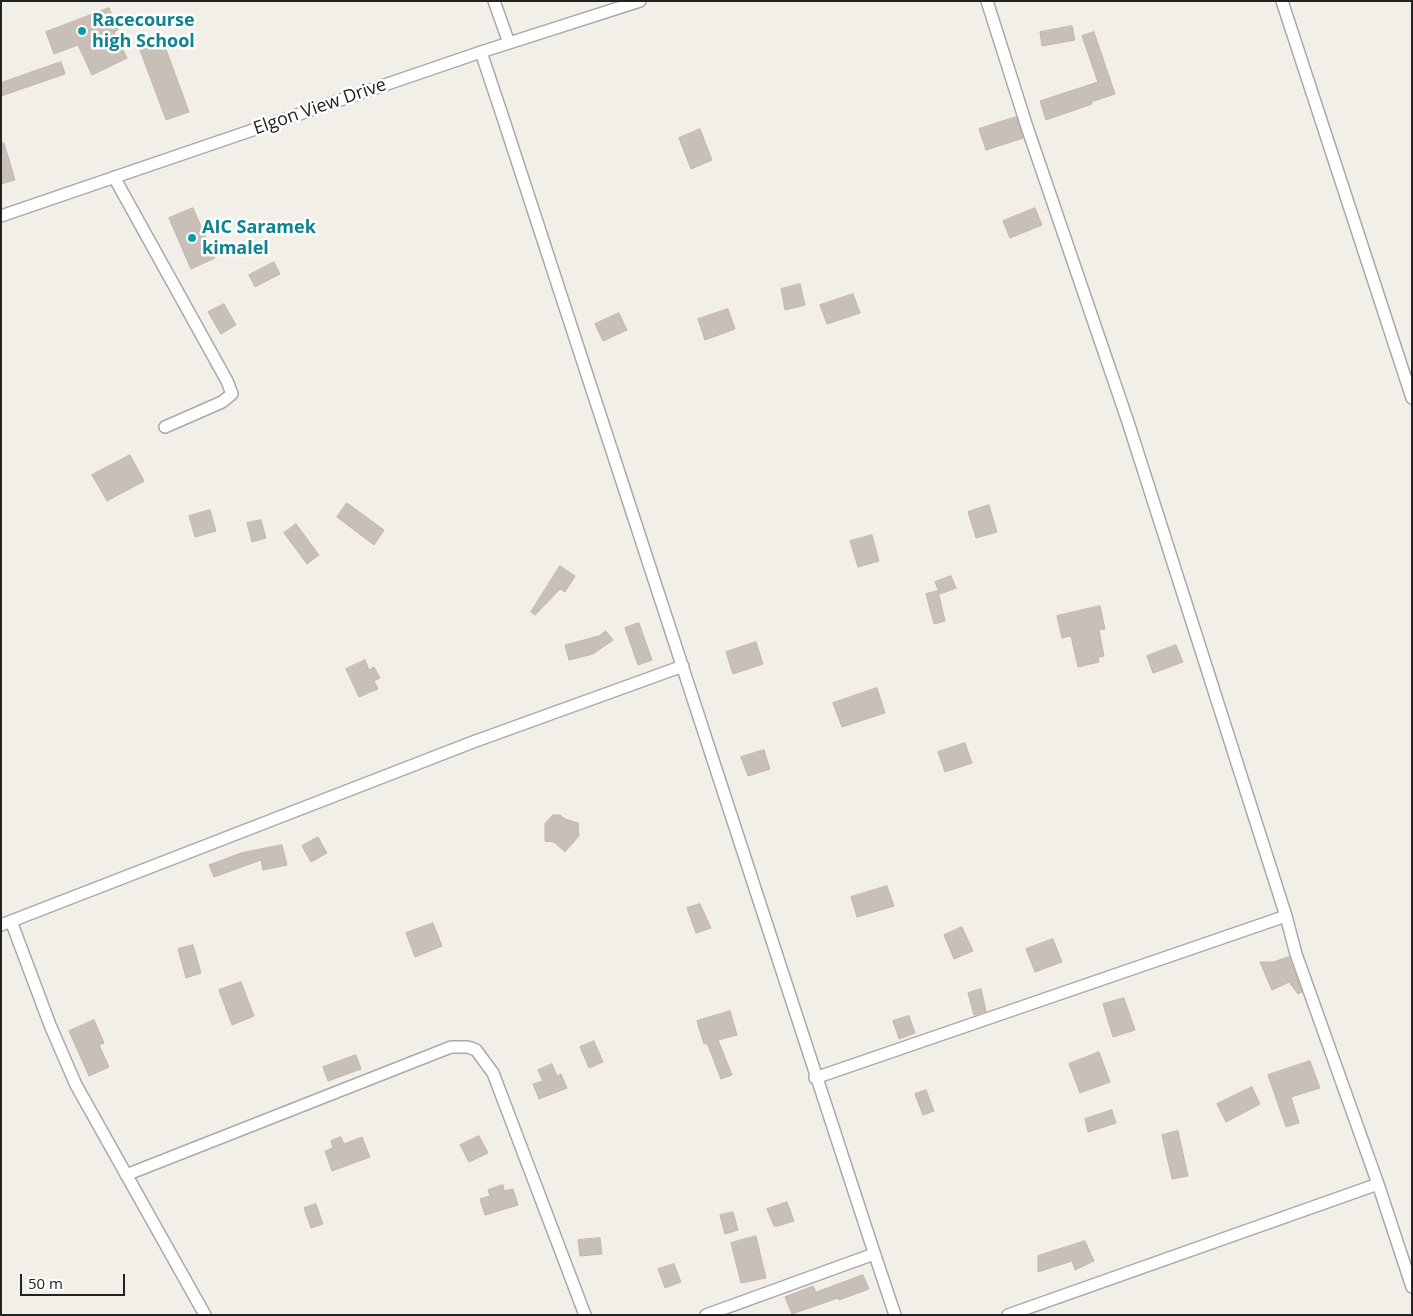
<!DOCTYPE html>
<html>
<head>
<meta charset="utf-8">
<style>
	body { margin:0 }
	#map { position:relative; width:1413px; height:1316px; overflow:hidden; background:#f2efe9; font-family:"Open Sans",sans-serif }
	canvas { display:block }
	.frame { position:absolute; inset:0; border:2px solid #222; pointer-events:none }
	.scale { position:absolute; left:20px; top:1274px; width:105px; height:22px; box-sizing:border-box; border:2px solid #222; border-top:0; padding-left:6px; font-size:15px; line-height:18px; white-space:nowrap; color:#222; -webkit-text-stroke:4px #fff; paint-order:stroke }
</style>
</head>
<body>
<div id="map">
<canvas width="1413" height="1316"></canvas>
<div class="frame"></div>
<div class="scale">50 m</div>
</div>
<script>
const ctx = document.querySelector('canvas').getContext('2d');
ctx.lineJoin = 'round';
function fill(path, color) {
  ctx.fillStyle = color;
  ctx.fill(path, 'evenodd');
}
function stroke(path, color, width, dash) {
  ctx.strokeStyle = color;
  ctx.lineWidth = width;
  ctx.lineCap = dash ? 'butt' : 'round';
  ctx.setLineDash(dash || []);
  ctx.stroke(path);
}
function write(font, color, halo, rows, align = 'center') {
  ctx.font = font + ' "Open Sans",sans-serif';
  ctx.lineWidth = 5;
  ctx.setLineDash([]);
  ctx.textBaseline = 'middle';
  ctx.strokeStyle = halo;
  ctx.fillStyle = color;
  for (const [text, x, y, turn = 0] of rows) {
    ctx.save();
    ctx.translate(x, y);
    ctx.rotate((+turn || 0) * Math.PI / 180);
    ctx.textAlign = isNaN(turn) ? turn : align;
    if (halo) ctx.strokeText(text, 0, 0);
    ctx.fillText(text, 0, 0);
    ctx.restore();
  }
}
const building = new Path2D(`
	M109,8L118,30L114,32L127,58L92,75L78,45L54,54L46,32Z
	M1072,26L1075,40L1042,46L1040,32Z
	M1094,32L1115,94L1091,102L1092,104L1046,120L1040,101L1098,82L1082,36Z
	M163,41L189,112L166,120L140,50Z
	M61,62L65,74L1,96V83Z
	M1016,117L1023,138L986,150L979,129Z
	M700,129L712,160L691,169L679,138Z
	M4,143L15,180L1,184V144Z
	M193,208L215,258L191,269L169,218Z
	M1035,208L1042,225L1010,238L1003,221Z
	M274,262L280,274L255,287L249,275Z
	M800,284L805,305L785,310L781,289Z
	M853,294L860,313L827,324L820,305Z
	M224,304L236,325L221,334L208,312Z
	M728,309L735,329L705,340L698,319Z
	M619,313L627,330L603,341L595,324Z
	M130,455L144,481L107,501L92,475Z
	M347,503L384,530L374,545L337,517Z
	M989,505L997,532L976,538L968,512Z
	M210,510L216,531L195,537L189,516Z
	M261,520L266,538L252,542L247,523Z
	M296,524L319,555L307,564L284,533Z
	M872,535L879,561L858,567L850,541Z
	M560,566L575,576L565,592L560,589L535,615L531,612Z
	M951,576L956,588L940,594L935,582Z
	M938,591L945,621L934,624L926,594Z
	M1100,606L1105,629L1099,630L1104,656L1098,657L1099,662L1078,667L1071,636L1062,638L1057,616Z
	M639,623L652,660L638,665L625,628Z
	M606,631L613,640L593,654L569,660L565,645L599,636Z
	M756,642L763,664L733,674L726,652Z
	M1176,645L1183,662L1153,673L1147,656Z
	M365,660L369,670L374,667L380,678L374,681L378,689L359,697L346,669Z
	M877,688L885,713L842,727L833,703Z
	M965,743L972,763L945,772L938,752Z
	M764,750L770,769L748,776L741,757Z
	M553,815H560L565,819L578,823L579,836L565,852L554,842L545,841V824Z
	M318,837L327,853L311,862L302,846Z
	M282,845L287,865L263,870L261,860L214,877L209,865L241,853Z
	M887,886L894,906L857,917L851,897Z
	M700,904L711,928L696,933L687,908Z
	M433,923L442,946L415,957L406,933Z
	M962,927L973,951L954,959L944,935Z
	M1053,939L1062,962L1035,972L1026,949Z
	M193,945L201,973L186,978L178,949Z
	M1289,957L1302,992L1298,994L1289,982L1272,990L1260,962H1273Z
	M241,982L254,1016L232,1025L219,990Z
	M981,989L986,1011L974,1015L968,993Z
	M1124,998L1135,1030L1113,1037L1103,1004Z
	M730,1011L737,1035L718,1040L732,1075L721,1079L707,1043L704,1044L697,1021Z
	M909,1016L915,1033L899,1039L893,1021Z
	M94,1020L104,1043L99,1045L109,1067L89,1076L69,1031Z
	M594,1041L603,1062L589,1068L580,1047Z
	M1099,1052L1110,1082L1080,1093L1069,1064Z
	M356,1055L361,1069L328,1081L323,1067Z
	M1310,1061L1320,1088L1291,1097L1299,1123L1286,1127L1268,1075Z
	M552,1064L557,1076L561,1074L567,1088L539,1099L533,1084L543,1081L538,1070Z
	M1252,1087L1260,1104L1226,1122L1217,1104Z
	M926,1090L934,1111L923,1115L915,1094Z
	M1112,1110L1116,1123L1088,1132L1085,1119Z
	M1178,1131L1188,1176L1172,1179L1162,1135Z
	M479,1136L488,1153L469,1162L460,1145Z
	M341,1137L344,1144L362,1137L370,1157L332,1171L325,1151L333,1148L331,1141Z
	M503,1185L504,1191L513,1189L518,1205L485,1215L480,1199L490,1196L488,1190Z
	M787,1202L794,1221L778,1226H774L767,1209Z
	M316,1204L323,1224L311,1228L304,1208Z
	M733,1212L738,1230L725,1234L720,1215Z
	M756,1236L766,1278L741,1283L731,1243Z
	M600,1238L602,1254L580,1256L578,1240Z
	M1085,1241L1094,1261L1075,1270L1072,1261L1038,1272V1256Z
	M674,1264L681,1282L665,1288L658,1269Z
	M863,1275L869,1289L839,1300L838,1298L792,1314L785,1297L813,1286L816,1292Z`);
const street = new Path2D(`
	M494,1L509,43
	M987,1L1027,127L1128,422L1286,916L1296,954L1378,1184L1412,1287
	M1282,1L1412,398
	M481,52C622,472 754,895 895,1315
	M114,177L227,381L232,394L222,402L165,427
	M1,216L481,52L640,1
	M11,921L50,1025L76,1085L205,1315
	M1,925L473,742L683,666
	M815,1078L1286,916
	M126,1175L451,1047H468L476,1050L493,1073L585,1315
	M706,1315L874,1254
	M1008,1315L1378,1184`);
const markers = [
	[82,31,5,"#0f9aa8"],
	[192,238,5,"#0f9aa8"]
];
const cultureNames = [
	["Racecourse",92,21],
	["high School",92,42],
	["AIC Saramek",202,228],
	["kimalel",202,249]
];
const streetNames = [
	["Elgon View Drive",320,107,-19]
];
fill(building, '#c7bfb8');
stroke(building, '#c4b6ab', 1);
stroke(street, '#a9a9a9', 14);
stroke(street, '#fff', 11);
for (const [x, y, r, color] of markers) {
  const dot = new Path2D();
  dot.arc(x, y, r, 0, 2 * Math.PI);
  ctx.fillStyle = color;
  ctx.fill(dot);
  stroke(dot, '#fff', 2);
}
write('bold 18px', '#0d838f', '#fff', cultureNames, 'left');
write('18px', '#222', '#fff', streetNames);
</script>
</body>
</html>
